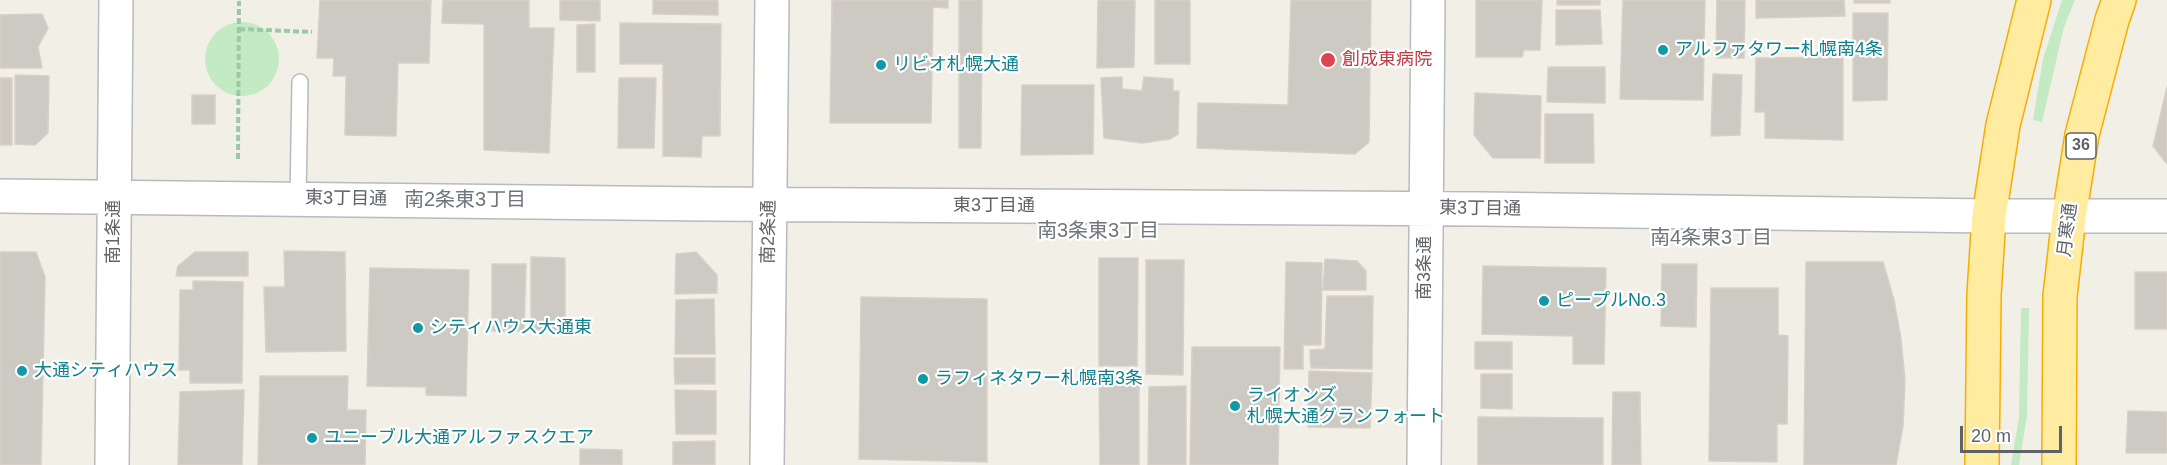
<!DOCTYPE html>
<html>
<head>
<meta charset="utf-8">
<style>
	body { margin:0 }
	#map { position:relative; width:2167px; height:465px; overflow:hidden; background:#f2efe7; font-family:Arial,sans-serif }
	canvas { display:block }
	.scale { position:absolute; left:1960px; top:426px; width:102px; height:27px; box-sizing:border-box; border:3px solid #5e6369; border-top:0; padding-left:8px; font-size:18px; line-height:21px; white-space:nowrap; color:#5e6369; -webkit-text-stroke:4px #fff; paint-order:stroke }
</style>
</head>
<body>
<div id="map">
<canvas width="2167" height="465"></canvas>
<div class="scale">20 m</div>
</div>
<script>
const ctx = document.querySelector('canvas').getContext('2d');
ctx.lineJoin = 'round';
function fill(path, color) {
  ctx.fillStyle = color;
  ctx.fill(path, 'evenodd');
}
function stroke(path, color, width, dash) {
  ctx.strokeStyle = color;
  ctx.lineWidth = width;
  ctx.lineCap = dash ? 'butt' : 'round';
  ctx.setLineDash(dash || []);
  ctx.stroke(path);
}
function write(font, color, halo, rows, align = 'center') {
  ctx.font = font + ' Arial,"Noto Sans JP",sans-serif';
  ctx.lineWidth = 4.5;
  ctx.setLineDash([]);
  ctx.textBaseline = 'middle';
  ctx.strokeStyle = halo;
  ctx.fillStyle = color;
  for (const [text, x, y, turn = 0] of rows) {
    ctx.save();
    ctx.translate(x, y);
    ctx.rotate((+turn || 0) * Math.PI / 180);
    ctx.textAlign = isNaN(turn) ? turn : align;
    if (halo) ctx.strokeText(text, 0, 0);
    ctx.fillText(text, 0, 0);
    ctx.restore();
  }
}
const green = new Path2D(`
	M2062,0H2075L2064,27L2042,122L2033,120L2043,59Z
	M205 59a37 37 0 1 1 74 0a37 37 0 1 1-74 0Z
	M2021,308H2029L2027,416L2019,465H2011L2019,417Z`);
const building = new Path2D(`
	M320,0H431L429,63H398L396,136L345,135L346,76H333L334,58H317Z
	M443,0H529V28H554L549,153L484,150V24L442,23Z
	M560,0H600V21L560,20Z
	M653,0H718V15L653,14Z
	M832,0H948V8L933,7L931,123H830Z
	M959,0H982L981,148H959Z
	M1098,0H1135L1134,67L1097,68Z
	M1155,0H1190V64H1155Z
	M1291,0H1371L1369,142L1355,154L1197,148L1198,103L1288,105Z
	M1476,0H1542L1540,50H1524L1522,57H1476Z
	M1557,0H1600V5H1557Z
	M1623,0H1705L1703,100L1620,99Z
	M1717,0H1745L1744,58H1716Z
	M1756,0H1844L1845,16L1756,18Z
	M1854,0H1890V3H1854Z
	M1556,10H1600L1602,44L1556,45Z
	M1853,13H1888L1887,100L1853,101Z
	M42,14L48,28L38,47L42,68H0V15Z
	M620,23L721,24L720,136H702L701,157L663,156V64H620Z
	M595,24V72H577V25Z
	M1843,57V140L1765,138V112H1755L1756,58Z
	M1548,67H1605V103L1547,102Z
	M1713,74L1742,75L1740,135L1711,136Z
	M15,75L49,76L48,133L35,145L15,144Z
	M1122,77V89L1142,91L1144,77L1173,79V91H1179L1178,134L1170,139L1142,143L1104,138L1101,78Z
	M0,78H12V145H0Z
	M619,78H656L654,148H618Z
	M1022,85H1094L1093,154L1021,155Z
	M2167,87V164L2153,146Z
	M1475,93L1541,96L1540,158H1493L1474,135Z
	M192,95H215V124H192Z
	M1545,114H1593L1594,163H1545Z
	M284,251L345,252L346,351L266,352L264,287H285Z
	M0,252H36L45,277L41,465H0Z
	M195,252H248V276H176L178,266Z
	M696,252L717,275V293L675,294L676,254Z
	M531,257L565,258V332L531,331Z
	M1099,258H1138L1137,366H1099Z
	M1325,259L1357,261L1366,271V290H1323Z
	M1146,260H1184L1183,375L1146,374Z
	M1286,262L1322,263L1321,345H1303V369H1284Z
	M1806,262H1883L1894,300L1901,339L1905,380L1903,426L1896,465H1804Z
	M492,264H526L524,331H492Z
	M1662,264H1697L1696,327L1661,326Z
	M1483,266L1606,268L1604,364H1573V336L1482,334Z
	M370,268L469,270L466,396L426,395V387L367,386Z
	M2135,272H2167V329H2135Z
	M193,281L243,282L242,383H190V370H179L180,290H193Z
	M1711,288H1778V335L1788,336L1787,424H1777V462L1709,461Z
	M1327,296H1373L1372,369L1311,368L1310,350L1325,349Z
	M861,297L987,299V462L859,459Z
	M714,299L715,354H675L676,300Z
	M1475,342H1512V369H1475Z
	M1192,347H1280L1278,465H1190Z
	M674,358H715V384H675Z
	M1309,371L1372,373L1370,428L1308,427Z
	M1099,373H1139V465H1100Z
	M1481,374H1512V409L1481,408Z
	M260,376H348L347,410H366L365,465H258Z
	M1186,386V465H1148L1149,387Z
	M244,390L242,465H178L180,392Z
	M675,390L716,391V434H676Z
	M1613,392H1640L1641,465H1612Z
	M2128,411L2167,412V453H2126Z
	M1478,417L1603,418V465H1478Z
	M715,441V465H673V442Z
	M580,449L622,450V465H580Z`);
const path = new Path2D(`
	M239,29L312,32
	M238,159L239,1`);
const service = new Path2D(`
	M298,199L300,82`);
const tertiary = new Path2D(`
	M0,196L709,204L1482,209L1989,216H2167
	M112,465L116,0
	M767,465L772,0
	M1424,465L1428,0`);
const trunk = new Path2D(`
	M1982,465L1984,295L1989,216L2003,125L2034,0
	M2059,465L2060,296L2069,217L2082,135L2112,20L2119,0`);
const markers = [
	[1663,50,6,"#0f9aa8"],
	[1328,60,8,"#e0444e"],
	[881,65,6,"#0f9aa8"],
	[1544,301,6,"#0f9aa8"],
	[418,328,6,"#0f9aa8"],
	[22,371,6,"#0f9aa8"],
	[923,379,6,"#0f9aa8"],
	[1235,406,6,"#0f9aa8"],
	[312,438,6,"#0f9aa8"]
];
const shields = [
	[2081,146,30]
];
const shieldNames = [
	["36",2081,146]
];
const cultureNames = [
	["アルファタワー札幌南4条",1675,50],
	["リビオ札幌大通",893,65],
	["ピープルNo.3",1556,301],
	["シティハウス大通東",430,328],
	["大通シティハウス",34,371],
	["ラフィネタワー札幌南3条",935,379],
	["ライオンズ",1247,396],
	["札幌大通グランフォート",1247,417],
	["ユニーブル大通アルファスクエア",324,438]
];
const healthNames = [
	["創成東病院",1342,60]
];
const streetNames = [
	["東3丁目通",346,199,1],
	["東3丁目通",994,206],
	["東3丁目通",1480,209,1],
	["月寒通",2068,230,-83],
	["南1条通",114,232,-90],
	["南2条通",769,232,-89],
	["南3条通",1425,268,-90]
];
const neighbourhoodNames = [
	["南2条東3丁目",465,200],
	["南3条東3丁目",1098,231],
	["南4条東3丁目",1711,238]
];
fill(green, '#c3eac3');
fill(building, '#cdcac4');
stroke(building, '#d7d1c5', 1.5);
stroke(service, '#b7babf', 18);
stroke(tertiary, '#b7babf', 36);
stroke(trunk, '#f9ad00', 36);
stroke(path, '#9ac9a8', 4, [6, 3]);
stroke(service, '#fff', 15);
stroke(tertiary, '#fff', 33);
stroke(trunk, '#ffeca0', 33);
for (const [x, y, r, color] of markers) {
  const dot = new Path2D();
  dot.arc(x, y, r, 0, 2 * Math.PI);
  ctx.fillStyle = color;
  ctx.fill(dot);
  stroke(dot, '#fff', 2);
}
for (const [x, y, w] of shields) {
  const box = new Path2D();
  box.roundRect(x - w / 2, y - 13, w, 26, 4.5);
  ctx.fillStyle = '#fff';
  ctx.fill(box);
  stroke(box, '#5e6369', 1.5);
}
write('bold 16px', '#5e6369', null, shieldNames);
write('18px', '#0d838f', '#fff', cultureNames, 'left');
write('18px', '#be3a42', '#fff', healthNames, 'left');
write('18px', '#5e6369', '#fff', streetNames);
write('20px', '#6f757b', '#fff', neighbourhoodNames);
</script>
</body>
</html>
